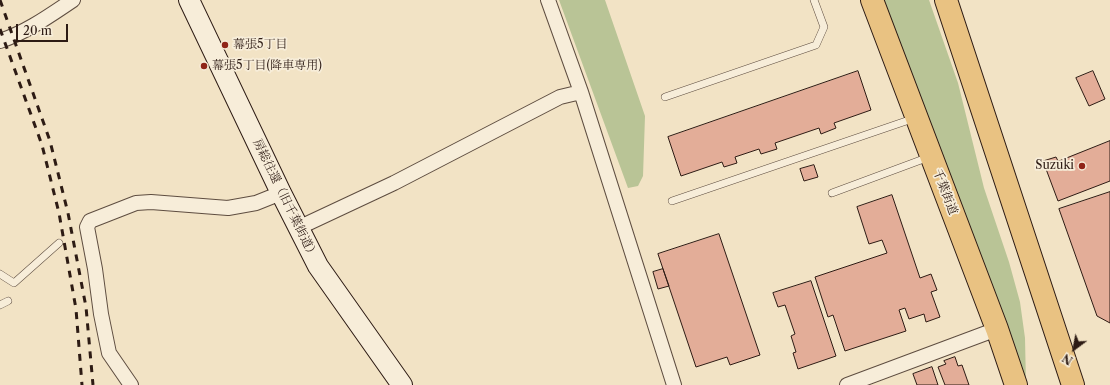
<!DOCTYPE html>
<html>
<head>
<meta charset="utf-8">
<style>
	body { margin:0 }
	#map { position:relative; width:1110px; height:385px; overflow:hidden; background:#f2e3c5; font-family:"Libre Caslon Text",serif }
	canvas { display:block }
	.north { position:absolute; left:1054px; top:329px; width:40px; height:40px; -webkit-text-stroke:3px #f7edd9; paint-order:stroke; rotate:212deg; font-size:11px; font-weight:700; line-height:16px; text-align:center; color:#2d1b14 }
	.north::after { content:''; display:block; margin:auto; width:14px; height:18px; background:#2d1b14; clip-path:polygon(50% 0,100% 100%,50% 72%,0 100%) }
	.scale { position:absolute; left:16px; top:24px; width:52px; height:18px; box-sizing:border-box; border:2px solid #2d1b14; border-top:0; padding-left:5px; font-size:12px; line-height:14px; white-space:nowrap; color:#2d1b14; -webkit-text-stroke:3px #f7edd9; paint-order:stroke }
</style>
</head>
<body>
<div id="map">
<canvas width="1110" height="385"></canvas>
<div class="north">N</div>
<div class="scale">20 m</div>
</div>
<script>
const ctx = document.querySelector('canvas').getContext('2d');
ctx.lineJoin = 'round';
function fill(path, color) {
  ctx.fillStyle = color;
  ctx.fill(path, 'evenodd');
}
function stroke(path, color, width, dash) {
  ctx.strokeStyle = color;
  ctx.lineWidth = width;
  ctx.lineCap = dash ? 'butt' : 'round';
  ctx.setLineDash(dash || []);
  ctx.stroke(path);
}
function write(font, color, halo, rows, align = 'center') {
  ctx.font = font + ' "Libre Caslon Text","Noto Serif JP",serif';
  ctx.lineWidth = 3.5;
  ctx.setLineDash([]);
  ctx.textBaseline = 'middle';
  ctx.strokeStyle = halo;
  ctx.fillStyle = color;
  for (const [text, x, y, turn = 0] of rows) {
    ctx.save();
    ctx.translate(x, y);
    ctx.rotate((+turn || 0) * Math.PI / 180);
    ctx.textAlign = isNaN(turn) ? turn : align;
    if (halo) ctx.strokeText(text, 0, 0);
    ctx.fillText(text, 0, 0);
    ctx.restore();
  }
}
const green = new Path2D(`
	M559,0H605L645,116L643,176L638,186L628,188Z
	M881,0H929L958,83L984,188L1009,262L1020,302L1025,338L1026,385Z`);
const building = new Path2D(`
	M858,71L871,110L834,123L836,128L821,134L819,128L775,143L777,149L761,154L759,149L735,157L737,163L724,167L722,162L681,176L668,137Z
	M1093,71L1105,99L1089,106L1076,78Z
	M1110,141V181L1058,201L1043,161L1056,157L1058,161Z
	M814,165L818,177L804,181L800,169Z
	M1110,192V323L1097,316L1059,209Z
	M892,195L920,278L931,274L937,290L931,292L940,317L926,322L924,314L909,319L905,308L899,310L906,331L845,351L833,315L828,317L815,277L887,253L882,240L869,244L857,207Z
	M719,234L760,355L730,365L727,357L696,367L658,254Z
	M663,269L669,286L658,289L653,272Z
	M811,281L836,356L798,369L793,353L796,352L791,336L795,334L785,305L778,307L773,293Z
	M955,357L958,366L962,365L969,385H945L938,367L946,364L944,361Z
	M932,367L938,385H917L913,374Z`);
const lane = new Path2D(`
	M665,97L816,45L824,27L814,0
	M832,193L929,157
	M672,201L915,118
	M0,274L14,283L59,243
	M0,305L8,301`);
const street = new Path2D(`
	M548,0L581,92L674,385
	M0,41C27,32 49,16 73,0
	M298,228L394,183L560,97L581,92
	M131,385L109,353L101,314L95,269L87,227L90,221L136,203L151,202L228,208L256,203L281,193
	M847,385L997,329`);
const secondary = new Path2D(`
	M189,0L281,193L318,266L402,385`);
const highway = new Path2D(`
	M872,0L997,329L1016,385
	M946,0L1073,385`);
const rail = new Path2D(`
	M0,0L50,141L68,213L86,307L93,385
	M0,29L42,145L59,213L76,309L82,385`);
const markers = [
	[225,45,4,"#8f2418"],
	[204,66,4,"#8f2418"],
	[1082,166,4,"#8f2418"]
];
const poiNames = [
	["幕張5丁目",233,45],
	["幕張5丁目(降車専用)",212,66],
	["Suzuki",1074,166,"right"]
];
const streetNames = [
	["千葉街道",945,192,69],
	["房総往還（旧千葉街道）",285,199,64]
];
fill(green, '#b9c496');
fill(building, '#e3ad98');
stroke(building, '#2d1b14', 1);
stroke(lane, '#5e4d40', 8);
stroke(street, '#5e4d40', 16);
stroke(secondary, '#2d1b14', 22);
stroke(highway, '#2d1b14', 24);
stroke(lane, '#f7edd9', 7);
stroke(street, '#f7edd9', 14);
stroke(secondary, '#f7edd9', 20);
stroke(highway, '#e9c282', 22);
stroke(rail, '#2d1b14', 3, [7, 7]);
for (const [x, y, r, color] of markers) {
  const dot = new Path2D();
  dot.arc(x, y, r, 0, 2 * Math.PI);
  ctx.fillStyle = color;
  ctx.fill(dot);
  stroke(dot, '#f7edd9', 1.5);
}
write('12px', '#2d1b14', '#f7edd9', poiNames, 'left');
write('12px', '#2d1b14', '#f7edd9', streetNames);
</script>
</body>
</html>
